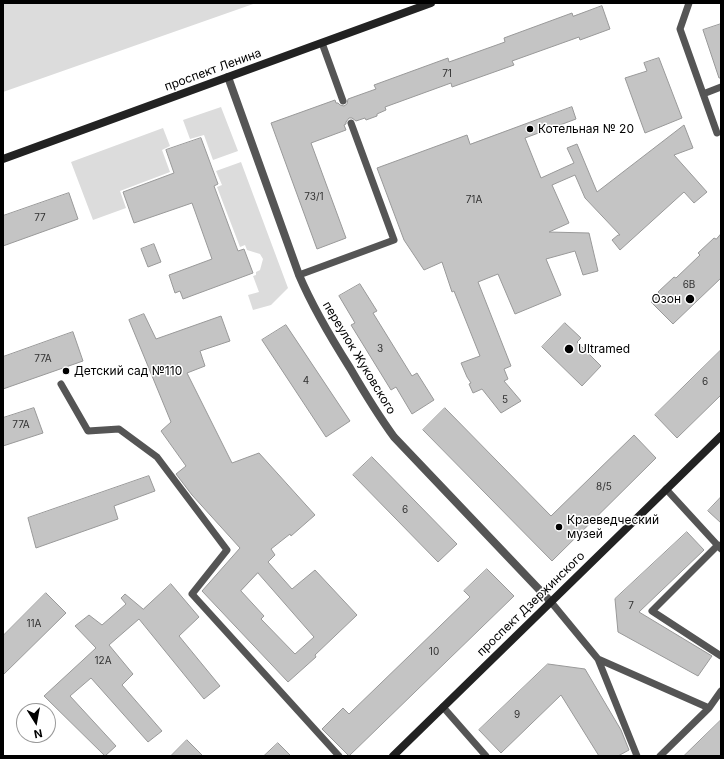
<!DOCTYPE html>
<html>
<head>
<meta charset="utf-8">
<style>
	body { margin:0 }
	#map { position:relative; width:724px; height:759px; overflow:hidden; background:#fff; font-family:Inter,sans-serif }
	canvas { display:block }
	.frame { position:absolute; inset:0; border:4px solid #000; pointer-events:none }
	.north { position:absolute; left:16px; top:703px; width:40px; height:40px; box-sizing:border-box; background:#fff; border:1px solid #999; border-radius:50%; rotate:169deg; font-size:11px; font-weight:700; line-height:16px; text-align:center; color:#000 }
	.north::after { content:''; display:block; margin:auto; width:14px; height:18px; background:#000; clip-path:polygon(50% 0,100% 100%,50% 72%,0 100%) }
</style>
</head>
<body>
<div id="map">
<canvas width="724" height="759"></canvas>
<div class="frame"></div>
<div class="north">N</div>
</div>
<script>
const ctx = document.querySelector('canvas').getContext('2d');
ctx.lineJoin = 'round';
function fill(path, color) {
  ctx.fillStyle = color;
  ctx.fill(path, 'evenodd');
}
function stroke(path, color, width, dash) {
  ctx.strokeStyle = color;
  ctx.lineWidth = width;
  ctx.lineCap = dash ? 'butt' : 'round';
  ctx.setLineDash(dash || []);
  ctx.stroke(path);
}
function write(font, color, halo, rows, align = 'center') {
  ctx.font = font + ' Inter,sans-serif';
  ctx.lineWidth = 3;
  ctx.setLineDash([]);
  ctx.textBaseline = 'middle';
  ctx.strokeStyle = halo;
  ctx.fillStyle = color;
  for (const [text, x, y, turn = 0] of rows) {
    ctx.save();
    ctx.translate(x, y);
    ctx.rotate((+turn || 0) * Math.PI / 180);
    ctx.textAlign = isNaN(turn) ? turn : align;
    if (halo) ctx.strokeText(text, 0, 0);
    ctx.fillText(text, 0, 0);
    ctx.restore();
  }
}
const green = new Path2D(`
	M3,3H256L3,92Z
	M221,107L238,151L213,160L204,135L190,139L183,120Z
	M163,128L170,146L162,150L170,172L120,191L126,208L93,220L71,162Z
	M241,162L288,288L271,305L253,310L248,295L259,292L253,276L256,275V272L260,270L263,259L260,254L247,250L245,245L240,247L217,187L222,185L216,171Z`);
const building = new Path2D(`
	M602,6L610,29L580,40L579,37L512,61L514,65L452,87L451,83L385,107L386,110L377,114V116L366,120L365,118L356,121L352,118H349L346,122V124L344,125L346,130L311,143L346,238L317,249L271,123L335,100L336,103H338L340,105L344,106L347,104L348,99L376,89L374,85L448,58L449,62L505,42L504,38L572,13L573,16Z
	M721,24V78H719L703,30Z
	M659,58L682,118L645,133L625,78L647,71L644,63Z
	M572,107L576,119L525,138L541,178L574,163L567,148L577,144L597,192L684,125L693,148L674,155L707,192L694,203L684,192L620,250L612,240L618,235H620L585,198L575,175L552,185L569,223L549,232L589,233L598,271L583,275L575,251L546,259L561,295L515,314L498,274L478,282L511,366L504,369L508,379L504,381L521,401L501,413L482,389L473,393L469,384L471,383L467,377L461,363L480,356L454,291L452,292L442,262L424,270L404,240L377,168L467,135L470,144Z
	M201,138L218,184L214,186L238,251L244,249L253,273L183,299L180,291L175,293L169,275L212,259L192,203L134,223L123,192L174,173L166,150Z
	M69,193L78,219L3,246V216Z
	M721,234V278L673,324L651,302L660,294L658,292L674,277L676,278L700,255L698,253L714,238L716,239Z
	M154,244L161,262L148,267L141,249Z
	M360,284L377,311L373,313L412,376L417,373L434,400L412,414L396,387L391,390L351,325L355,323L339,296Z
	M144,314L156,339L221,316L230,341L200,351L205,366L187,373L232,463L259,453L315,515L291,536L290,534L271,549L275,555L268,562L292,589L315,570L357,615L315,655L316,657L288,682L202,591L240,548L192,495L176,474L186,466L161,431L171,422L129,320ZM258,573L314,637L295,654L261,619L264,616L241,591Z
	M565,323L581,338L577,342L601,366L582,386L542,347Z
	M286,325L350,421L326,437L262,340Z
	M73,332L83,361L3,389V357Z
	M721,350V395L677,438L655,415Z
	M34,408L43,433L3,446V418Z
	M445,408L551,516L634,435L656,458L552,561L423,430Z
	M372,457L457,544L438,562L353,475Z
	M149,476L155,491L114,506L118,519L36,548L28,518Z
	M721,497V523L708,511Z
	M687,532L704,550L639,612L712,656L698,676L618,632L615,599Z
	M487,569L514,596L349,756L322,729L343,708L349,714L470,597L464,591Z
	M171,584L199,617L179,636L220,686L204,699L139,619L109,645L133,674L122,685L162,731L148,742L91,678L70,696L116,746L105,756L44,696L96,648L75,626L89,615L102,625L126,604L121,598L125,594L143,609Z
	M46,593L66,613L3,675V636Z
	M548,664L585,669L621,730L629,750L618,756H599L561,695L501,753L479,730Z
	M721,720V756H684Z
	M187,740L203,756H171Z
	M278,743L291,756H264Z`);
const service = new Path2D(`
	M689,3L680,29L717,133
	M322,43L343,101
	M703,94L721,87
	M299,275L394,240L351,123
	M61,384L88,431L119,429L157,457L227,550L192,594L339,756
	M666,489L721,549
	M718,545L652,611L721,656
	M551,602L598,659L709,708L721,691
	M598,659L637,756
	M443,707L486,756
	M660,756L709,708`);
const minor = new Path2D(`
	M228,77L299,275C313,308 331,338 350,368C364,392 378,415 394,437L551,602`);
const secondary = new Path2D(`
	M3,159L431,3
	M393,756L721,436`);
const markers = [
	[530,129,4,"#000"],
	[690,299,5,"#000"],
	[569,349,5,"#000"],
	[66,371,4,"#000"],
	[559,527,4,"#000"]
];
const numberNames = [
	["71",447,74],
	["73/1",314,197],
	["71А",474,200],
	["77",40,218],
	["6В",689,285],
	["3",380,349],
	["77А",43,359],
	["4",306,381],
	["6",705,382],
	["5",505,400],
	["77А",21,425],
	["8/5",604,487],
	["6",405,510],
	["7",631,606],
	["11А",34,624],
	["10",434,652],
	["12А",103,661],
	["9",517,715]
];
const streetNames = [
	["проспект Ленина",213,70,-20],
	["переулок Жуковского",359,358,59],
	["проспект Дзержинского",531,604,-44]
];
const poiNames = [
	["Котельная № 20",538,129],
	["Озон",681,299,"right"],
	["Ultramed",578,349],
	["Детский сад №110",74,371],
	["Краеведческий",567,520],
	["музей",567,534]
];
fill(green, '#dcdcdc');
fill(building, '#c4c4c4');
stroke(building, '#999', 1);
stroke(service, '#555', 7);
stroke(minor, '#555', 8);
stroke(secondary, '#222', 8);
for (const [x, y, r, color] of markers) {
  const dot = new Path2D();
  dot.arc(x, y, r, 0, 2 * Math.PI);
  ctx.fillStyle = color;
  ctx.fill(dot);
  stroke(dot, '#fff', 1.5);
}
write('10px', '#313131', null, numberNames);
write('12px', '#000', '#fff', streetNames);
write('12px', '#000', '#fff', poiNames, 'left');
</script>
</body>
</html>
